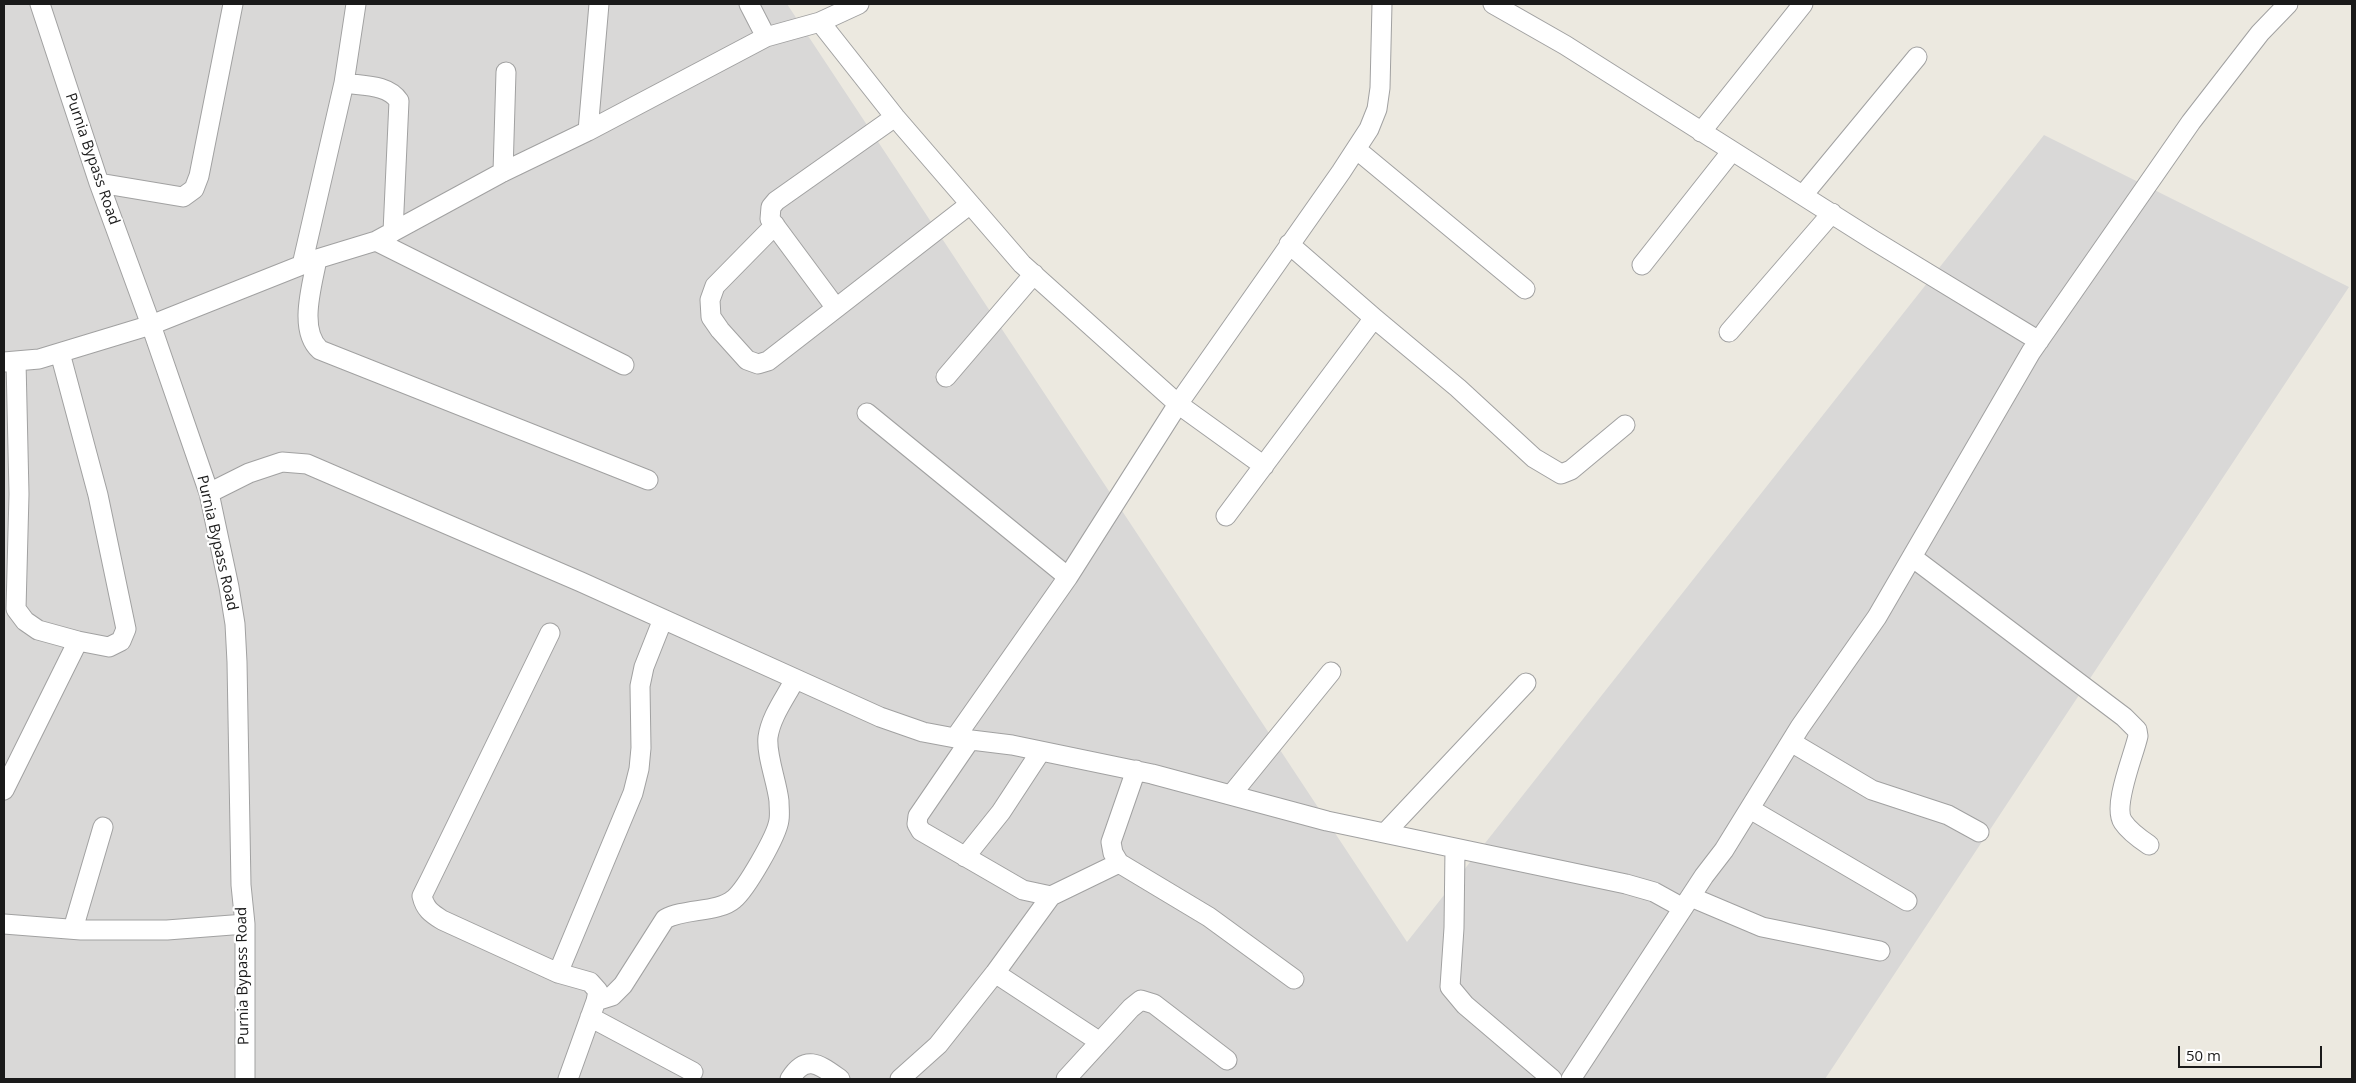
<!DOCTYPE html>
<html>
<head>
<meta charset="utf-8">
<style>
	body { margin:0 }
	#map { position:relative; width:2356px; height:1083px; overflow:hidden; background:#ece9e0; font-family:"Open Sans",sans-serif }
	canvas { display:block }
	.frame { position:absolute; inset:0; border:5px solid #1a1a1a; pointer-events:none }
	.scale { position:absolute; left:2178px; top:1046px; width:144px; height:22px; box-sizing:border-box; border:2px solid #1a1a1a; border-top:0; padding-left:6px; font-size:15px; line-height:18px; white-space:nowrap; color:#1a1a1a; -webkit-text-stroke:4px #fff; paint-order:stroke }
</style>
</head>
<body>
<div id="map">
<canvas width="2356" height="1083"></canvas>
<div class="frame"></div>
<div class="scale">50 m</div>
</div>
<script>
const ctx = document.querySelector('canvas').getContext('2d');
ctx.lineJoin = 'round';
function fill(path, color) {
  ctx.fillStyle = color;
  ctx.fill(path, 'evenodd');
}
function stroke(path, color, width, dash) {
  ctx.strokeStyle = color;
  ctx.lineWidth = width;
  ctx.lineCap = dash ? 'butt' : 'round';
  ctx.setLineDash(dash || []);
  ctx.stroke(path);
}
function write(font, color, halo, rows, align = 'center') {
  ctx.font = font + ' "Open Sans",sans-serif';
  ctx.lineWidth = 4.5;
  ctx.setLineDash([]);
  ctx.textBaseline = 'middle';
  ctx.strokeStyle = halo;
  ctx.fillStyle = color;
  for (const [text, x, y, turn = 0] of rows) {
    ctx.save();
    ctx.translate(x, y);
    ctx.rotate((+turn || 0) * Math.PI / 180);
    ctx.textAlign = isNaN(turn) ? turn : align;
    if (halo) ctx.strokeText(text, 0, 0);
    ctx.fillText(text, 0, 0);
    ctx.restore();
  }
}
const residential = new Path2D(`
	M4,4H787L1407,942L2044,135L2349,287L1825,1079H4Z`);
const minor = new Path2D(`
	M40,4L99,183L151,325L209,493L229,587L235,624L237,662L241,885L245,924V1079
	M749,4L766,37
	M1493,4L1565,45L1873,240L2039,341
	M820,22L895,117L1022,264L1178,404L1264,466
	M344,83C362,86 388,84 399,101L393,232
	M588,131L599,4
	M1701,132L1803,4
	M1356,149L1525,289
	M503,172L506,72
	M99,183L183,197L194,189L199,176L233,4
	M1803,195L1917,57
	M775,225L715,286L710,300L711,317L720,330L747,360L758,364L768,361L969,205
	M376,241L624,365
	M1289,244L1374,318L1458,388L1534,458L1561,474L1571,470L1625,425
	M317,259C312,286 298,330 320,350L648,480
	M302,265L344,83L356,4
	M1642,265L1732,151
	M836,308L770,219L771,207L776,201L895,117
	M1729,332L1832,213
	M16,361L19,494L16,609L25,621L38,630L78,641L109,647L121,641L126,629L98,495L60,353
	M4,362L39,359L151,325L317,259L376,241L503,172L588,131L766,37L820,22L859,4
	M946,377L1034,274
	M867,413L1068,577
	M209,493L249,473L282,462L307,464L581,582L880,717L923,732L955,738L1068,577L1178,404L1341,172L1369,129L1377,109L1380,88L1382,4
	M1226,516L1374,318
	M1912,557L2124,717L2137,730L2138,736C2134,755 2112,806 2123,822C2129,831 2140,839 2149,845
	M550,633L422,896C425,909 431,913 442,920L558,973L590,982L598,991L596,1001L568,1079
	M955,738L1012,745L1152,774L1327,821L1626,884L1654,892L1683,908
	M970,740L918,816L917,824L921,831L1023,890L1051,896L1119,863
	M1791,742L1872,790L1948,815L1979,832
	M1136,770L1111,842L1113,853L1119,863L1209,917L1294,979
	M4,790L78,641
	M1231,795L1331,672
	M1750,809L1907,901
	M1385,833L1526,683
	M1455,849L1454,928L1450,987L1465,1005L1552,1079
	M965,857L1001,812L1041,751
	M1691,897L1762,927L1880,951
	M4,924L81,930H167L245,924
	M73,929L103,827
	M558,973L633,793L639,769L641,748L640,686L644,667L663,619
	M995,973L1100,1042
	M596,1001L612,996L623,985L665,919C685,908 718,913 734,899C746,889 777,836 779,820C780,814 779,807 779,801C777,782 766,755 768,737C771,716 786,697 795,679
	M590,1017L693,1072
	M790,1079C806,1053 820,1065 840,1079
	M900,1079L938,1045L995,973L1051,896
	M1066,1079L1131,1008L1141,1000L1154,1004L1227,1060
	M1571,1079L1704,876L1724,850L1800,727L1877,617L2031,352L2191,122L2260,33L2288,4`);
const streetNames = [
	["Purnia Bypass Road",92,159,71],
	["Purnia Bypass Road",217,543,77],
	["Purnia Bypass Road",243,976,-91]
];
fill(residential, '#d9d8d7');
stroke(minor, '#a1a1a1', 21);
stroke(minor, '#fff', 19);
write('15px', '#1a1a1a', '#fff', streetNames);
</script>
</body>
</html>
